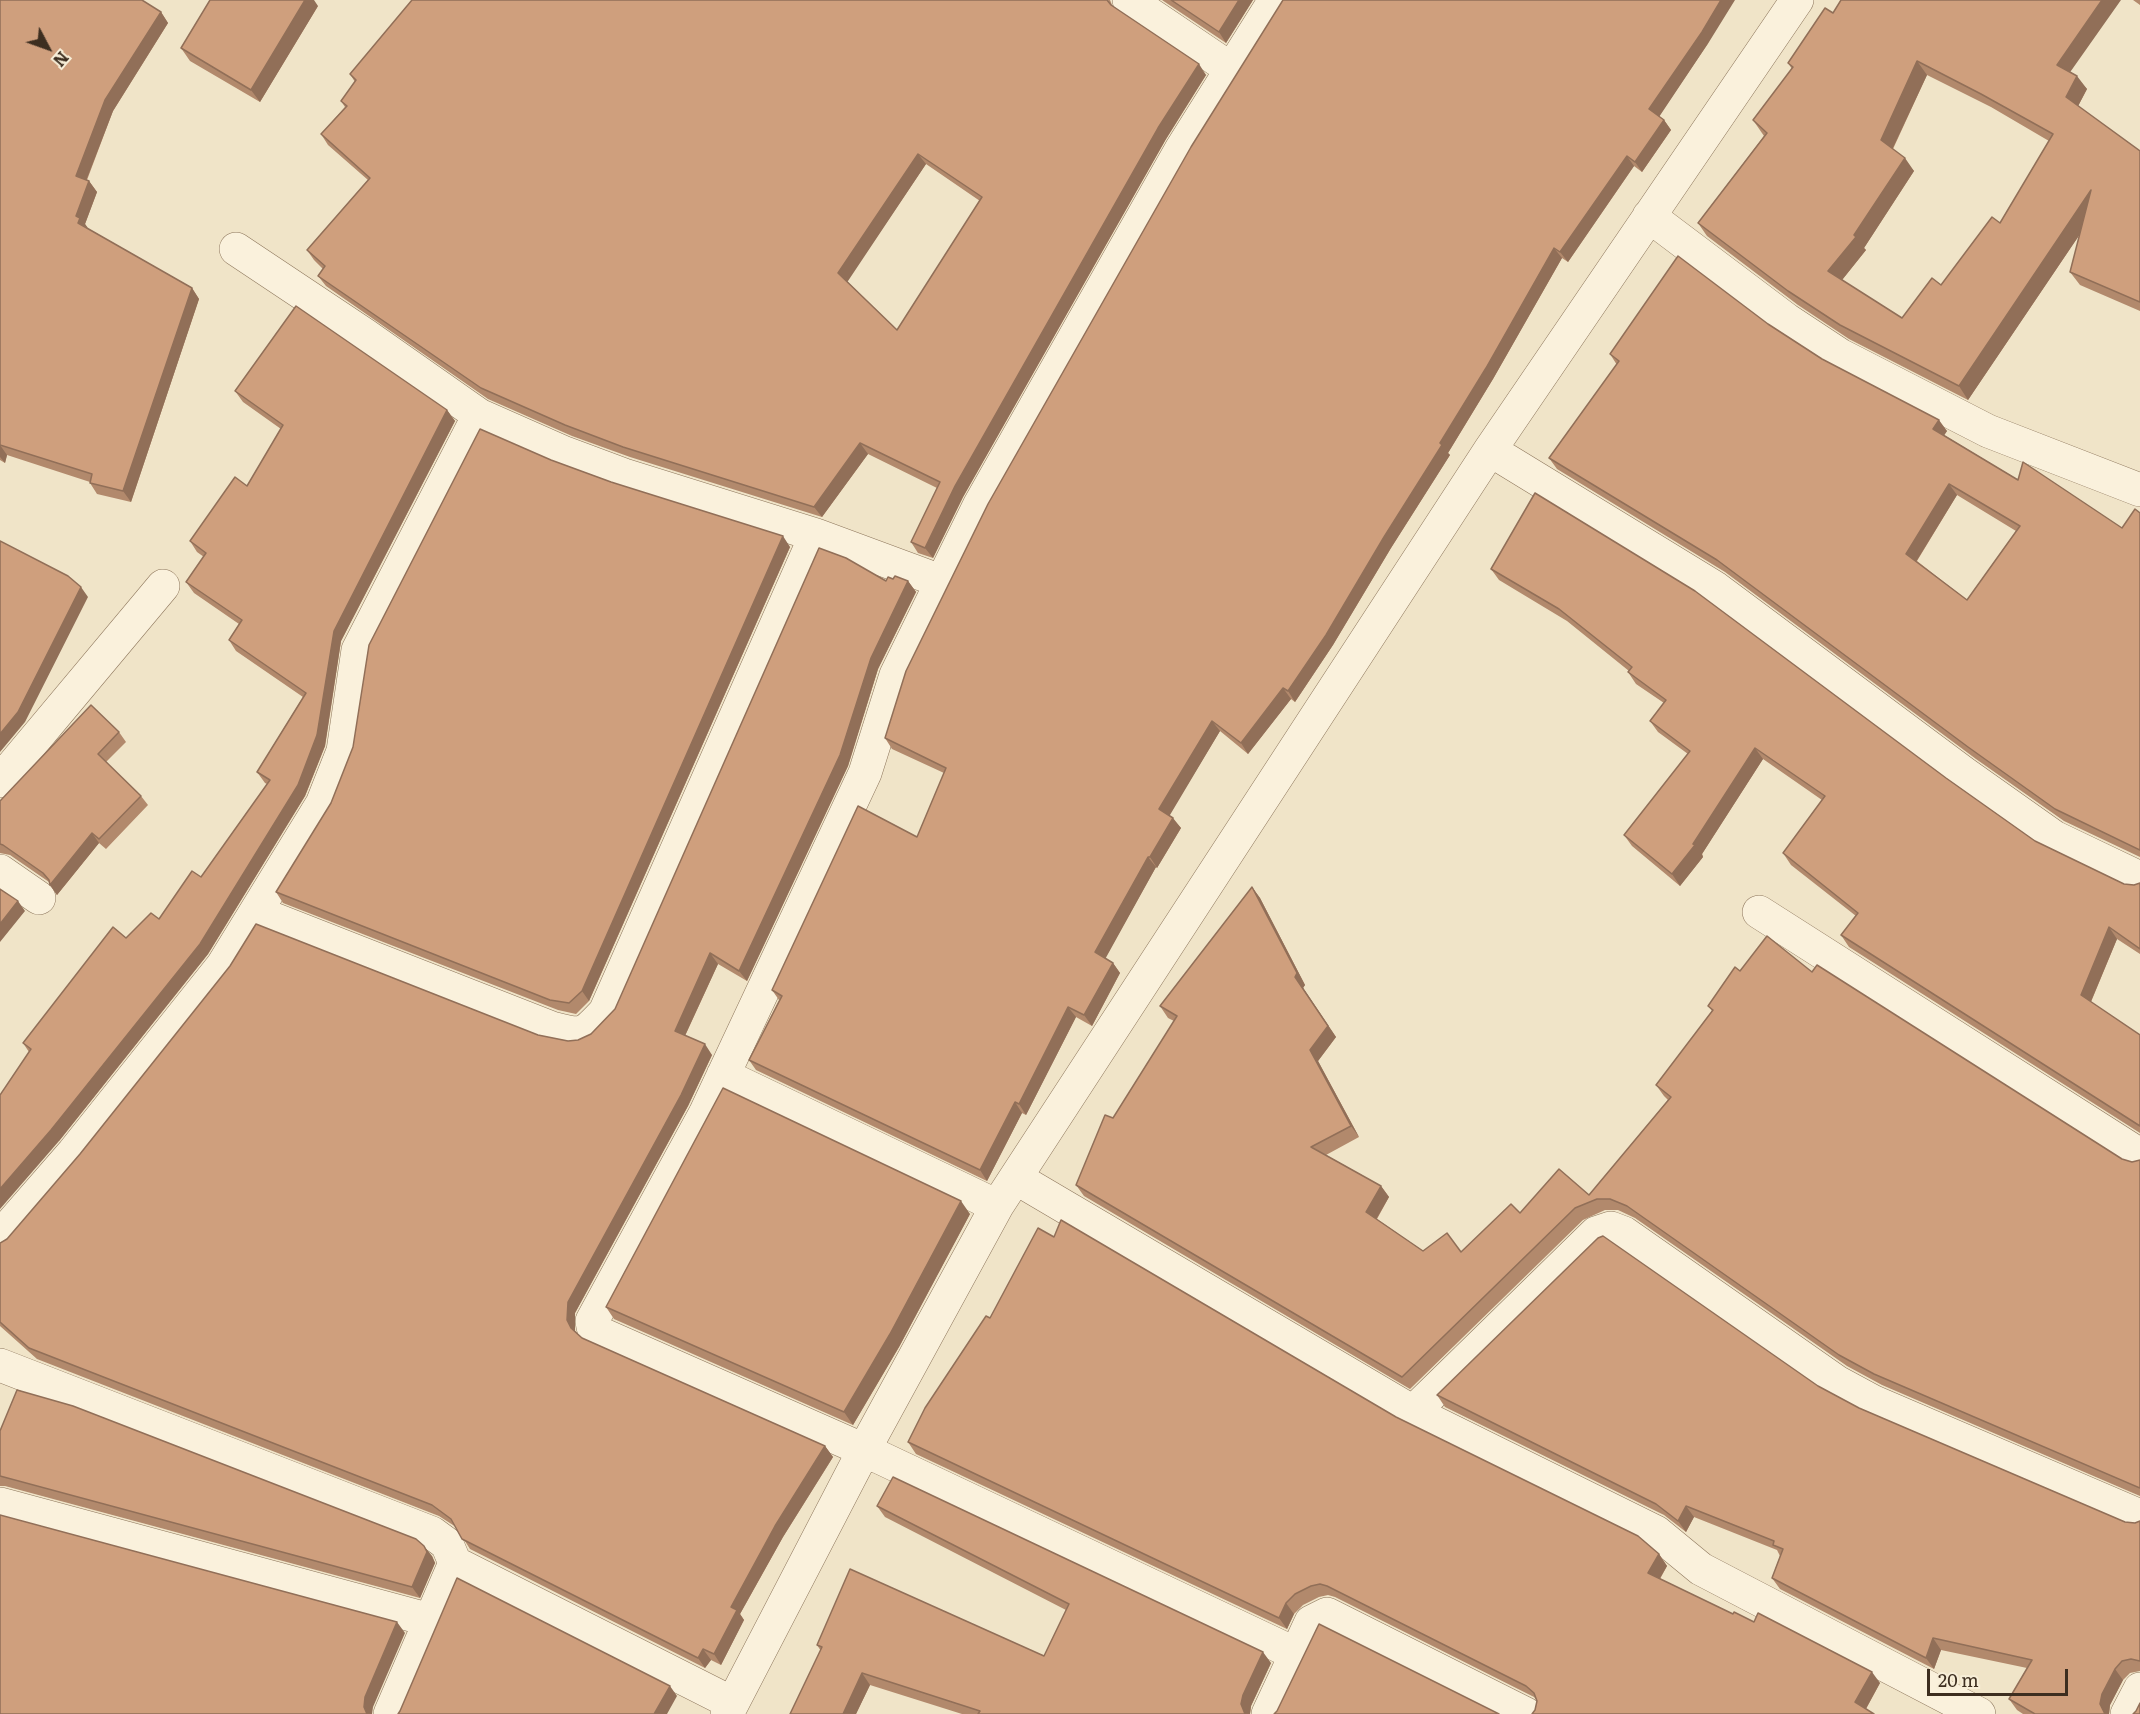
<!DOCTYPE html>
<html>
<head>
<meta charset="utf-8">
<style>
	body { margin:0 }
	#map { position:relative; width:2140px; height:1714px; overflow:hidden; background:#f0e4c8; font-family:Literata,serif }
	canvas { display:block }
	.north { position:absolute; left:18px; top:18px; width:60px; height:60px; -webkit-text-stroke:4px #f7eed8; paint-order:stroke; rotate:131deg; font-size:16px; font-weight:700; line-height:24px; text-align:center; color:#3d2e20 }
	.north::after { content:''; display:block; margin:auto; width:21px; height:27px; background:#3d2e20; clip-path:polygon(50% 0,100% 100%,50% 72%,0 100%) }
	.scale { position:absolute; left:1927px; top:1669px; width:141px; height:27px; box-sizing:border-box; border:3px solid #3d2e20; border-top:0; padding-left:8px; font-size:18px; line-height:21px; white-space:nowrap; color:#3d2e20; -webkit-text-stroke:4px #f7eed8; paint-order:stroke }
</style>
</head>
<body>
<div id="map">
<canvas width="2140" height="1714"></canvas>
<div class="north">N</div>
<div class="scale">20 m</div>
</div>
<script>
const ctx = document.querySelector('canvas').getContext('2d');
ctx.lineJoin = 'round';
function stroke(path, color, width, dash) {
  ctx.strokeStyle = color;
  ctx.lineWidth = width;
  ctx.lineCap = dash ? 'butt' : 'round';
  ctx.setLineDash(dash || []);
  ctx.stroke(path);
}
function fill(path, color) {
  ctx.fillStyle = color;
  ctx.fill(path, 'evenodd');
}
const minor = new Path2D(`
	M1129,0L1231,69
	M1275,0L1182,148L979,506L896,675L865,773L705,1114L592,1321L593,1327L597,1332L864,1450L1296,1654
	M1649,216L1787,320L1840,355L1988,431L2140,490
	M236,249L365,335L479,415L565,453L624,475L816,535L943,582
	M1490,450L1714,587L1965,774L2054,837L2140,878
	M0,781L163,586
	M0,871L39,898
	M256,912L552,1028C584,1036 582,1036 605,1012L816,535
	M1759,912L2140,1155
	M723,1075L997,1206
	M1016,1178L1413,1412L1656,1532L1701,1569L1979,1714
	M0,1237L73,1153L223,965L322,804L343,751L358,650L479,415
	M0,1365L432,1533L447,1544L455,1563L732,1703
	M1413,1412L1596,1233L1611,1228L1624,1233L1837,1382L1874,1402L2140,1516
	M0,1504L430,1620
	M390,1714L455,1563
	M727,1714L864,1450L997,1206L1490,450L1797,0
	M1268,1714L1311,1622L1327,1614L1526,1714
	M2127,1714L2140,1689`);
const wall = new Path2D(`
	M0,0L161,12L168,23L113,111L87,180L89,181L97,192L85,224L87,228L192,288L199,299L131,502L97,494L90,483V482L7,455L5,463L0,460Z
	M1110,0L1112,5L1206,75L1166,139L963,497L933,558L918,553L911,542L937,488L868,454L822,517L630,457L572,436L488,399L326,286L318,276L323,269L314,260L307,250L368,180L328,145L321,134L345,107L341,101L355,82L350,74ZM926,164L980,201L897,330L847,281Z
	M1162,0H1253L1226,43Z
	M2133,0H2140V5Z
	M318,6L260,102L190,61L181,48Z
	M1833,13L2071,72L2087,89L2078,106L2140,151V311L2080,285L2070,272L2080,234L1968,400L1849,339L1798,305L1707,236L1698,223L1764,136L1753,120L1792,69L1788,63ZM1927,75L1991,107L2049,141L2000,223L1941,285L1902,318L1842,280L1866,250L1864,248L1914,171L1893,149Z
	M1709,42L1659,116L1664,120L1671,130L1642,172L1634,166L1568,262L1562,258L1493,379L1448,453L1450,455L1391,548L1333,645L1295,702L1291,699L1248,754L1220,731L1169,815L1181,828L1157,868L1156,867L1105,958L1113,963L1120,973L1092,1026L1076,1017L1026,1115L1022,1113L987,1181L756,1070L749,1060L779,1000L772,990L917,837L944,773L892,749L885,738Z
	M1768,324L1822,359L1947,431L1944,435L2018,480L2122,528L2140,513V857L2064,821L1976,759L1725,572L1557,469L1549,458L1617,365L1610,354ZM1957,495L2016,531L1967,600L1917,561Z
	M235,391L447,410L455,421L341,641L325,746L305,796L208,954L59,1141L29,1052L23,1043L126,938L159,919L201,877L267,784L265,783L257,772L303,697L236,651L229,640L239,624L194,593L186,582L204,557L197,552L190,541L247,486L281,429L243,402Z
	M551,460L790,547L589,1001L576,1014L558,1010L283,903L276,892Z
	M1491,569L1946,778L2035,841L2124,884L2134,885L2140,883V954L2117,939L2091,1002L2140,1035V1133L1849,947L1841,935L1856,916L1791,865L1783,853L1822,800L1763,759L1702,854L1703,857L1680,886L1632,846L1624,835L1688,754L1658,732L1650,721L1664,703L1636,684L1628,672L1629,671L1567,621L1499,580Z
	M893,579L908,581L916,592L878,669L848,766L747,981L718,964L685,1036L712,1055L688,1106L575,1313V1331L582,1338L825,1446L833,1457L783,1537L740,1614L744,1620L721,1665L711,1660L705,1668L470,1549L456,1527L439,1516L37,1359L0,1326V1243L538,1035L568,1041L578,1040L591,1034L615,1009L886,581Z
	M119,732L126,742L106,762L141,796L148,805L106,849L99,843L57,895L50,885L49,882L10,855L0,853V801Z
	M1252,887L1260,898L1305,985L1303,988L1336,1037L1318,1061L1359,1137L1326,1155L1381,1186L1389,1197L1377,1219L1423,1251L1461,1252L1520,1213L1589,1195L1668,1100L1664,1096L1656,1085L1712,1011L1708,1006L1740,971L1812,972L2122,1159L2132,1162L2140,1160V1496L1882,1385L1847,1366L1635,1218L1618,1210H1605L1583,1220L1410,1389L1084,1196L1076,1185L1113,1118L1174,1021L1168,1018L1160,1006Z
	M970,1214L899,1347L853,1425L614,1319L606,1307Z
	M990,1318L1396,1417L1659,1554L1667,1566L1660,1579L1733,1614L1754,1622L1880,1683L1866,1709L1535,1710L1537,1701L1534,1697L1335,1597L1328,1595L1319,1597L1303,1605L1294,1614L1287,1629L916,1454L908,1442Z
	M1818,1386L1859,1408L2125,1522L2135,1523L2140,1521V1671L2130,1673L2123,1680L2110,1705L2109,1714H2023L2017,1710L2009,1699L2027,1668L1941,1650L1934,1669L1780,1589L1772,1578L1780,1556L1777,1550L1694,1517L1686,1532L1664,1515L1445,1407L1437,1395Z
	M0,1431L432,1556L435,1563L420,1598L5,1486H0Z
	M877,1506L1271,1663L1251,1706L1250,1714H962L870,1685L856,1714H790L821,1651L817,1645L1044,1656L1066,1610L885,1517Z`);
const shadedWall = new Path2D(`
	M305,0H314L318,6L260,102L251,90Z
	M1239,0H1253L1226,43L1219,32Z
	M1721,0H1735L1709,42L1657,120L1649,109Z
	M2102,0H2121L2066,78L2057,65Z
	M161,12L168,23L113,111L84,186L76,176L105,100Z
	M1917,61L1927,75L1890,154L1881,140Z
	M1199,64L1206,75L1166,139L963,497L933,558L925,548L955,486L1158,128Z
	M2077,76L2087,89L2076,110L2066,97Z
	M1664,120L1671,130L1642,172L1635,162Z
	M918,154L926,164L846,284L838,273Z
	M1627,156L1634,166L1568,262L1560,252Z
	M1905,158L1914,171L1864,248L1866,250L1838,285L1828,271L1854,235Z
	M89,181L97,192L85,224L88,228L78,223L76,216Z
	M2091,190L2101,203L1968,400L1959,386Z
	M1554,248L1562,258L1493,379L1448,453L1450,455L1391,548L1333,645L1295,702L1288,691L1440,443Z
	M192,288L199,299L131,502L123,491Z
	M447,410L455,421L341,641L325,746L305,796L208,954L59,1141L0,1209V1189L200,944L334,631Z
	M1939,420L1947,431L1941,440L1933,429Z
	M860,443L868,454L822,517L814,507Z
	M0,445L7,455L5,463L0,457Z
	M1949,484L1957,495L1914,565L1906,554Z
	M783,536L790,547L589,1001L582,991Z
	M908,581L916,592L878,669L848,766L747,981L739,971L871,658Z
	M81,587L88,597L25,722L0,752V734Z
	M1283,688L1291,699L1248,754L1241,743Z
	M1212,721L1220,731L1167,820L1159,809Z
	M1755,748L1763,759L1702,854L1703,857L1680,886L1672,874Z
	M1173,818L1181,828L1157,868L1150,857Z
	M92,833L99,843L57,895L50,885Z
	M1148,857L1156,867L1103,963L1095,952Z
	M1252,887L1260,898L1305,985L1303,988L1336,1037L1318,1061L1359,1137L1351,1126L1310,1050L1295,977Z
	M18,901L25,911L0,942V924Z
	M2109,927L2117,939L2089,1006L2081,995Z
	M710,953L718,964L682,1042L675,1031Z
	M1113,963L1120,973L1092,1026L1084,1015Z
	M1068,1007L1076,1017L1026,1115L1019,1104Z
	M705,1044L712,1055L688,1106L575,1313V1331L578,1339L571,1328L567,1320L568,1302Z
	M1015,1102L1022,1113L987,1181L980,1170Z
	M1381,1186L1389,1197L1374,1223L1366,1212Z
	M961,1201L970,1214L899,1347L853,1425L844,1412Z
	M825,1446L833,1457L783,1537L740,1614L744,1620L721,1665L714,1654L731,1607L775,1526Z
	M1686,1506L1694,1517L1686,1532L1678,1521Z
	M424,1546L432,1556L435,1563L420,1598L412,1587Z
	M1659,1554L1667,1566L1656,1585L1648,1573Z
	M1286,1603L1294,1614L1287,1629L1279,1618Z
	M397,1622L405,1633L373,1707L372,1714H367L364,1707L365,1697Z
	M1933,1638L1941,1650L1934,1669L1926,1658Z
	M703,1649L711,1660L705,1668L698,1658Z
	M1263,1652L1271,1663L1251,1706L1250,1714H1245L1241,1704L1243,1695Z
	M2115,1669L2123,1680L2110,1705L2109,1714H2104L2100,1704L2102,1694Z
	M1872,1672L1880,1683L1863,1714L1855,1702Z
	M862,1673L870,1685L856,1714H843Z
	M670,1686L677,1696L667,1714H654Z`);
const building = new Path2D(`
	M0,0H142L161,12L105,100L76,176L89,181L76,216L80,218L78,223L192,288L123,491L90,483L92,474L0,445Z
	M210,0H305L251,90L181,48Z
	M412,0H1107L1111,5L1199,64L1158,128L955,486L925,548L911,542L940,482L860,443L814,507L623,447L565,425L481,388L318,276L325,266L307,250L370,178L321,134L347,106L341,101L356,80L350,74ZM918,154L982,197L897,330L838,273Z
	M1171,0H1239L1219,32Z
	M1283,0H1721L1702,32L1649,109L1664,120L1635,162L1627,156L1560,252L1554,248L1486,368L1440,443L1442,445L1384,537L1326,635L1288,691L1283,688L1241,743L1212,721L1159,809L1173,818L1150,857H1148L1095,952L1113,963L1084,1015L1068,1007L1019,1104L1015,1102L980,1170L749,1060L782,996L772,990L858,806L917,837L946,768L885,738L906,671L988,504L1191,147Z
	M1841,0H2102L2057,65L2077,76L2066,97L2140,151V302L2070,272L2091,190L1959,386L1840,325L1788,291L1698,223L1767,133L1753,120L1793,67L1788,63L1825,8L1833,13ZM1917,61L1981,94L2053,134L2000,223L1992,217L1941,285L1932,278L1902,318L1828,271L1856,237L1854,235L1905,158L1881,140Z
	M1678,256L1768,324L1822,359L1939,420L1933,429L2018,480L2023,462L2122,528L2135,509L2140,513V850L2055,809L1968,747L1717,560L1549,458L1619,361L1610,354ZM1949,484L2020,526L1967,600L1906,554Z
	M296,306L447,410L334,631L317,735L298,785L200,944L51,1130L0,1189V1095L31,1049L23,1043L113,927L126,938L151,913L159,919L192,871L201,877L270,780L257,772L306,693L229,640L242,620L186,582L206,553L190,541L235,477L247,486L283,425L235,391Z
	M480,429L551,460L611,482L783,536L582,991L569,1003L550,1000L276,892L331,803L353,747L369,645Z
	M1535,493L1695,591L1946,778L2035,841L2124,884L2134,885L2140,883V949L2109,927L2081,995L2140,1035V1126L1841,935L1858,913L1783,853L1825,796L1755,748L1693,844L1695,845L1672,874L1624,835L1690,751L1650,721L1666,700L1628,672L1632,667L1559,609L1491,569Z
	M0,541L68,576L81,587L18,712L0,734Z
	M819,548L846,558L886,581L888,577L893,579L895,576L908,581L871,658L840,755L739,971L710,953L675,1031L705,1044L681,1095L568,1302L567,1320L571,1328L582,1338L825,1446L775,1526L731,1607L737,1610L714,1654L703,1649L698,1658L462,1539L451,1519L432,1505L29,1348L0,1322V1243L7,1239L80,1154L230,966L256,924L538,1035L568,1041L578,1040L591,1034L615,1009Z
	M91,705L119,732L98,754L141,796L99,839L92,833L50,885L49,880L43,873L3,845L0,844V801Z
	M1252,887L1297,973L1295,977L1328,1026L1310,1050L1351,1126L1311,1147L1381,1186L1366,1212L1423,1251L1447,1233L1461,1252L1511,1204L1520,1213L1559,1169L1589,1195L1671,1097L1656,1085L1713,1010L1708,1006L1735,967L1740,971L1767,936L1812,972L1817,965L2122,1159L2132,1162L2140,1160V1488L1874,1374L1839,1355L1627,1206L1610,1199H1597L1575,1208L1402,1377L1076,1185L1105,1115L1113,1118L1177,1016L1160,1006Z
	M0,889L18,901L0,924Z
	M723,1088L961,1201L890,1334L844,1412L606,1307Z
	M1061,1220L1396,1417L1638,1536L1659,1554L1648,1573L1733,1614L1734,1612L1754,1622L1758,1613L1872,1672L1855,1702L1874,1714H1532L1535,1710L1537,1701L1534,1693L1526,1686L1327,1586L1320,1584L1311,1586L1295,1594L1286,1603L1279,1618L908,1442L925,1408L986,1316L990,1318L1038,1228L1054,1237Z
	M1603,1236L1818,1386L1859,1408L2125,1522L2135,1523L2140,1521V1661L2131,1659L2122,1661L2115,1669L2102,1694L2100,1704L2105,1714H2035L2009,1699L2032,1660L1933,1638L1926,1658L1772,1578L1783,1549L1773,1545L1774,1541L1686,1506L1678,1521L1656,1504L1437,1395L1598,1238Z
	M17,1390L73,1406L416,1539L424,1546L427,1552L412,1587L0,1476V1431Z
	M893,1477L1263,1652L1243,1695L1241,1704L1245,1714H978L980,1711L862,1673L843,1714H790L822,1647L817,1645L850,1569L1044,1656L1069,1604L877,1506Z
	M0,1515L397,1622L365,1697L364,1707L367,1714H0Z
	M457,1578L670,1686L654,1714H398L400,1711Z
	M1319,1624L1499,1714H1274L1277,1711Z
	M2140,1703V1714H2133L2136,1711Z`);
stroke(minor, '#8d765c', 34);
stroke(minor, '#faf1dc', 33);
fill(wall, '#b2896c');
fill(shadedWall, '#916f58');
fill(building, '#cf9f7d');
stroke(building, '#916f58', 1.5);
</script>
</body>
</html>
